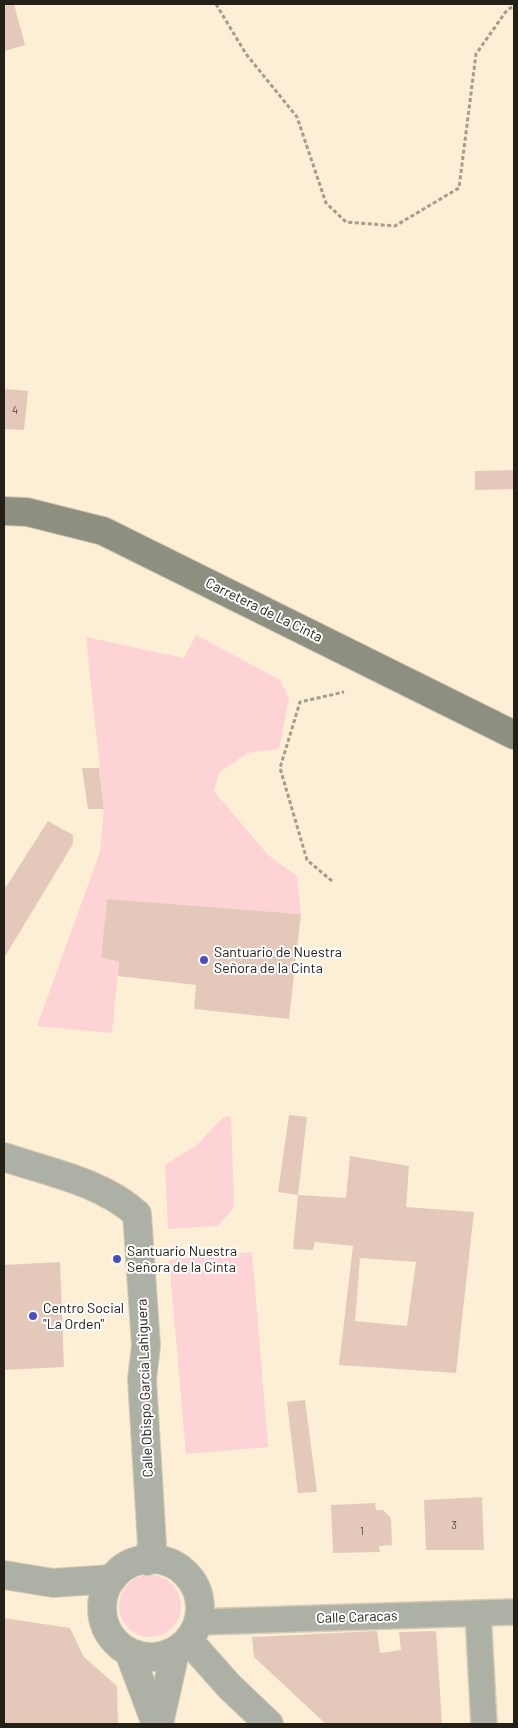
<!DOCTYPE html>
<html>
<head>
<meta charset="utf-8">
<style>
	body { margin:0 }
	#map { position:relative; width:518px; height:1728px; overflow:hidden; background:#fcefd6; font-family:Barlow,sans-serif }
	canvas { display:block }
	.frame { position:absolute; inset:0; border:5px solid #252017; pointer-events:none }
</style>
</head>
<body>
<div id="map">
<canvas width="518" height="1728"></canvas>
<div class="frame"></div>
</div>
<script>
const ctx = document.querySelector('canvas').getContext('2d');
ctx.lineJoin = 'round';
function fill(path, color) {
  ctx.fillStyle = color;
  ctx.fill(path, 'evenodd');
}
function stroke(path, color, width, dash) {
  ctx.strokeStyle = color;
  ctx.lineWidth = width;
  ctx.lineCap = dash ? 'butt' : 'round';
  ctx.setLineDash(dash || []);
  ctx.stroke(path);
}
function write(font, color, halo, rows, align = 'center') {
  ctx.font = font + ' Barlow,sans-serif';
  ctx.lineWidth = 4;
  ctx.setLineDash([]);
  ctx.textBaseline = 'middle';
  ctx.strokeStyle = halo;
  ctx.fillStyle = color;
  for (const [text, x, y, turn = 0] of rows) {
    ctx.save();
    ctx.translate(x, y);
    ctx.rotate((+turn || 0) * Math.PI / 180);
    ctx.textAlign = isNaN(turn) ? turn : align;
    if (halo) ctx.strokeText(text, 0, 0);
    ctx.fillText(text, 0, 0);
    ctx.restore();
  }
}
const green = new Path2D(`
	M196,635L280,680L289,698L279,749L247,753L219,773L214,791L268,855L297,876L301,914L107,899L101,957L119,962L112,1033L37,1026L100,852L104,809L86,637L184,658Z
	M231,1116L234,1207L218,1226L168,1229L165,1165L198,1144L223,1117Z
	M252,1252L268,1447L186,1454L169,1260Z
	M119 1606a31 31 0 1 1 62 0a31 31 0 1 1-62 0Z`);
const building = new Path2D(`
	M11,4H14L25,45L4,51V6Z
	M4,389L28,391L24,430L4,429Z
	M514,470V489L475,490V471Z
	M82,768H99L104,809H88Z
	M48,821L73,835V844L4,958V886L6,887Z
	M107,899L301,914L289,1019L194,1009L196,985L118,976L119,962L101,957Z
	M289,1115L307,1117L298,1195L278,1192Z
	M350,1156L409,1166L406,1207L474,1212L456,1373L339,1365L353,1246L315,1242L313,1250L293,1249L298,1195L346,1198ZM360,1258L416,1262L407,1326L355,1321Z
	M60,1262L64,1367L4,1370V1265Z
	M305,1400L317,1492L298,1493L287,1402Z
	M482,1497L484,1550H426L424,1500Z
	M375,1503L376,1510H383L391,1518L392,1545L379,1546L380,1552L333,1553L331,1505Z
	M4,1618L70,1628L84,1657L117,1686L118,1724H4Z
	M377,1631L380,1653L401,1650L399,1632L436,1631L442,1724H326L254,1657L252,1637Z`);
const path = new Path2D(`
	M216,4L246,54L297,117L326,203L346,222L395,226L459,188L476,54L507,10L514,6
	M332,881L307,860L280,768L300,702L344,692`);
const minor = new Path2D(`
	M478,1613L484,1724
	M199,1622L514,1612`);
const tertiary = new Path2D(`
	M4,1157C48,1172 102,1182 137,1214L146,1346L142,1379L152,1545L147,1561
	M102 1608a49 49 0 1 1 98 0a49 49 0 1 1-98 0Z
	M4,1575L53,1583L112,1579
	M189,1641L229,1686L269,1724
	M129,1652L156,1724
	M159,1724L175,1652`);
const secondary = new Path2D(`
	M4,511L27,512L103,531L514,735`);
const markers = [
	[204,960,5,"#494ec3"],
	[117,1259,5,"#494ec3"],
	[33,1316,5,"#494ec3"]
];
const numberNames = [
	["4",15,410],
	["3",454,1525],
	["1",362,1531]
];
const streetNames = [
	["Carretera de La Cinta",264,610,26],
	["Calle Obispo García Lahiguera",145,1388,-92],
	["Calle Caracas",357,1617,-2]
];
const poiNames = [
	["Santuario de Nuestra",214,952],
	["Señora de la Cinta",214,968],
	["Santuario Nuestra",127,1251],
	["Señora de la Cinta",127,1267],
	["Centro Social",43,1308],
	["\"La Orden\"",43,1324]
];
fill(green, '#fed3d5');
fill(building, '#e4c9bb');
stroke(minor, '#d5cab4', 28);
stroke(tertiary, '#d5cab4', 30);
stroke(secondary, '#d5cab4', 30);
stroke(path, '#a59c89', 3, [4, 2.5]);
stroke(minor, '#adb0a4', 25);
stroke(tertiary, '#adb0a4', 28);
stroke(secondary, '#8d9080', 28);
for (const [x, y, r, color] of markers) {
  const dot = new Path2D();
  dot.arc(x, y, r, 0, 2 * Math.PI);
  ctx.fillStyle = color;
  ctx.fill(dot);
  stroke(dot, '#fdfdfd', 2);
}
write('11px', '#554a40', null, numberNames);
write('14px', '#252017', '#fdfdfd', streetNames);
write('14px', '#252017', '#fdfdfd', poiNames, 'left');
</script>
</body>
</html>
